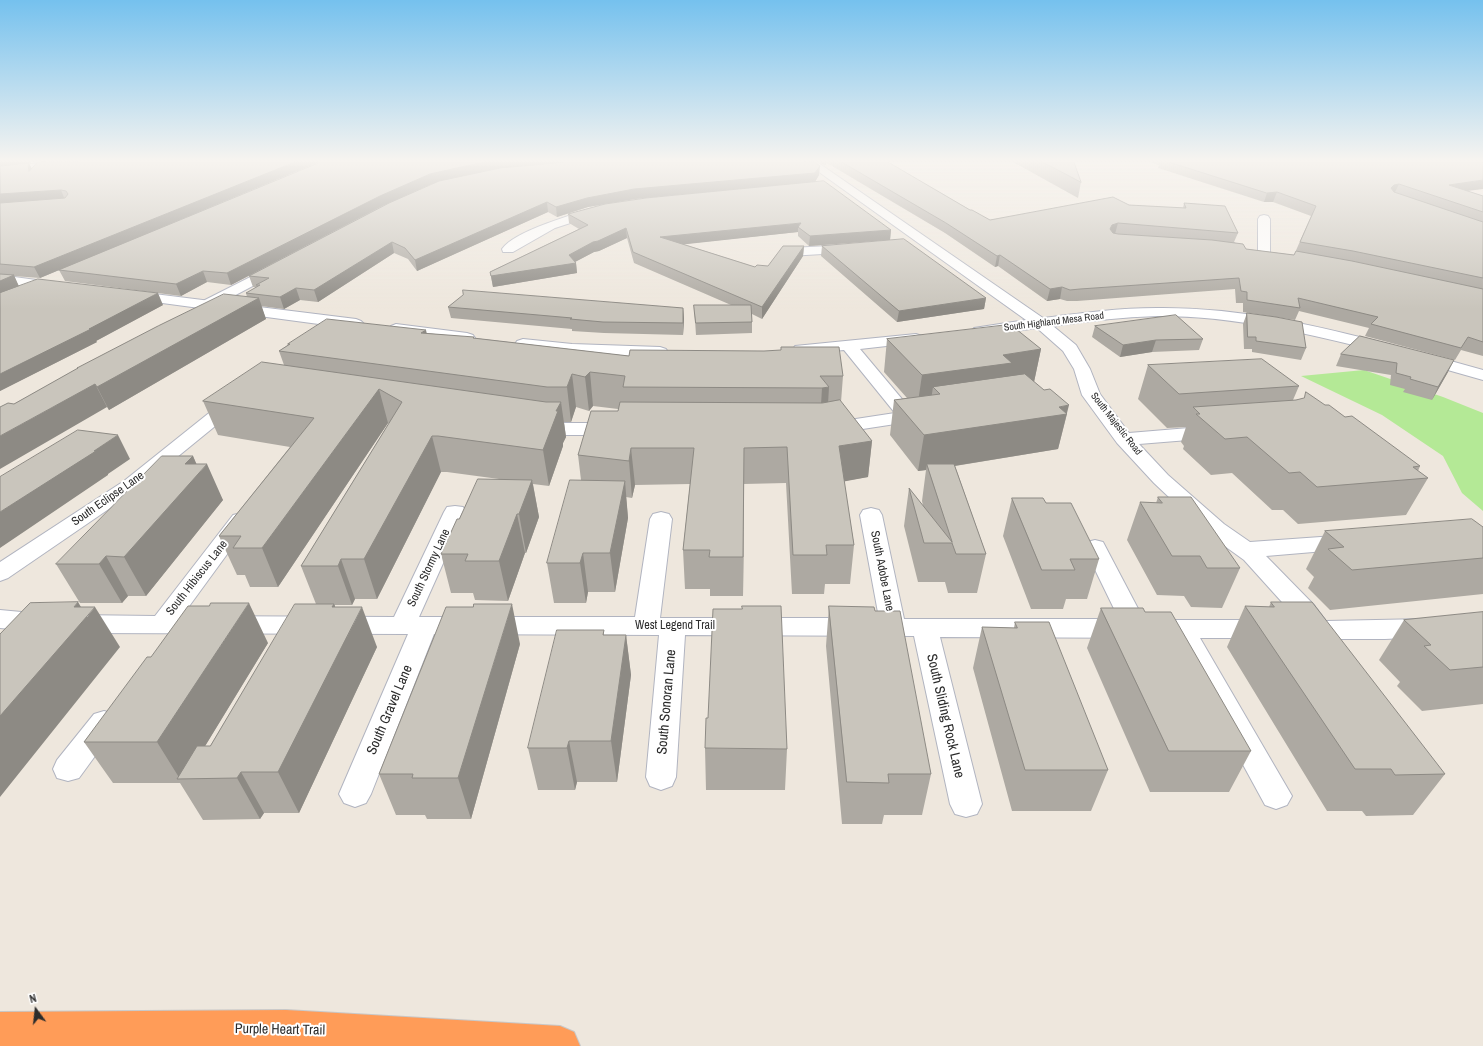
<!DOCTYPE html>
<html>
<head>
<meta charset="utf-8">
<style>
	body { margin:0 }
	#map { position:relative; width:1483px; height:1046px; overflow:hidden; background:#eee7dd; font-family:"Archivo Narrow",sans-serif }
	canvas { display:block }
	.north { position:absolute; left:16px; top:990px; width:40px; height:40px; -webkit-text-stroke:3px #fff; paint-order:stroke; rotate:345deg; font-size:11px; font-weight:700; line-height:16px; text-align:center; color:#2c2c2c }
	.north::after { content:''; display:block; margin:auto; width:14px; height:18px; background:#2c2c2c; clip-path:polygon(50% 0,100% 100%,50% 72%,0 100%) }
</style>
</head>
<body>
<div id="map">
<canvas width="1483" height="1046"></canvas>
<div class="north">N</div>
</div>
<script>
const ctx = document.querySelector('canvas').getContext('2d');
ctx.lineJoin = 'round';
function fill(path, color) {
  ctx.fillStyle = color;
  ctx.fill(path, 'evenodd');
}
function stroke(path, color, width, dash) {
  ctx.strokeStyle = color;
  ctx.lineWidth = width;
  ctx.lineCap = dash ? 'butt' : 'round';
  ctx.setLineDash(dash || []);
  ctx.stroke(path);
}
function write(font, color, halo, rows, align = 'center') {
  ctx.font = font + ' "Archivo Narrow",sans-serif';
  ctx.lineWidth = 4;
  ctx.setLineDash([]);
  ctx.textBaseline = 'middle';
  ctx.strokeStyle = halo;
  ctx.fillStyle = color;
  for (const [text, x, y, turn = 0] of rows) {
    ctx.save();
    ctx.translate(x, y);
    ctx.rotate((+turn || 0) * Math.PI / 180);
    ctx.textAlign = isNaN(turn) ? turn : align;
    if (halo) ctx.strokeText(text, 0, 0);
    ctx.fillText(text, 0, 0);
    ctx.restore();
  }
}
const green = new Path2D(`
	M1364,370L1443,397L1483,413V511L1462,493L1443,456L1382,415L1301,376Z`);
const minor = new Path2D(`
	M47,162H77L72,165L0,174V168Z
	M805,162H817L1043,318C1081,313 1119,308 1157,308C1237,307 1315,325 1391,345L1393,348L1391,351L1385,353C1310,334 1236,316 1158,316C1123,317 1088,321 1053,326L1076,345L1090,369L1100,394L1129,433L1213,426L1220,428L1222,432L1220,436L1213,438L1139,444L1168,475L1224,524L1250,542L1349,535L1357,537L1360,542L1357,547L1349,549L1266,556L1314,605L1326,621L1426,619L1435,622L1439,628L1435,634L1426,637L1385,639H1305L1296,636L1292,630L1296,624L1300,622L1244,560L1208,534L1154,483L1117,443L1082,395L1074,369L1063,351L1037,328L980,336L974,334L972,331L974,328L1026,320Z
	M597,208L601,209L603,211L601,213L555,228L513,252H503L502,249C514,231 576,213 597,208Z
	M1264,215L1268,216L1270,219V252L1269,255H1259L1258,252V219L1260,216Z
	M851,245L856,246L857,249L856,252L789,256L784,255L783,252L784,249L789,248Z
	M0,275L58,283L63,284L65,287L63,290L58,291L0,283Z
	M130,291L356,319L361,321L364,324L361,327L356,329L125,298L123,295L125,292Z
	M396,324L467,333L473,335L475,338L473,341L467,343L391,332L388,329L391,326Z
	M916,334L922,336L924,339L922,342L860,349L912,411L921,409L928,411L930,415L928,419L830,434L823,432L821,428L823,424L895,413L844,350L801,354L795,352L793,349L795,346Z
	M523,339L572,344L660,347L666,349L668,352L666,355L660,357L572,354L517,347L515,344L517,341Z
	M1422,353L1483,370V380L1416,361L1414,358L1416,355Z
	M235,396L241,397L244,401L241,405L138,489L8,578L0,581V562L124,481L229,397Z
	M536,421L552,423H616L623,425L625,429L623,433L616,435H552L529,431L527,427L529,423Z
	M455,506L463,507L466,512L419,617H635L650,519L653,514L661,512L669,514L672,519L660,618H879L860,515L863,510L871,508L879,510L882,515L904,619H1119L1084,547L1087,542L1095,540L1103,542L1144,620H1264L1273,623L1277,629L1273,635L1264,638H1200L1292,796L1287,805L1276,809L1265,805L1174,638L940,637L982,804L977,814L966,817L955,814L950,804L914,636L685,635L676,777L672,786L661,790L650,786L646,777L659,635L434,634L371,794L366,803L355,807L344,803L339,794L408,634L75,633L66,630L62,624L66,618L75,615L155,616L233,515L241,513L249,515L252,520L182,616L394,617L444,512L447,507Z
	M0,610L43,614L52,617L56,623L52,629L43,632L0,628Z
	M104,711L114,714L118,722L114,730L79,778L68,781L57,778L53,769L57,760L94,714Z`);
const tertiary = new Path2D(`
	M278,263L283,264L285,267L283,270L211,308L206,309L201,308L199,305L201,302Z`);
const motorway = new Path2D(`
	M286,1010L560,1026L574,1032L580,1046H0V1012Z`);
const wall = new Path2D(`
	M0,162H32L29,163L31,169L38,162H319L148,233L321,162L819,175L815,182L635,199L588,207L557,217L548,212L417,271L408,259L394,253L318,302L300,300L284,309L261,306L266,319L109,410L107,407L14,404L77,369V368L247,297L246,293L256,287H253L249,276L389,203L231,285L207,282L181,296L65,281L59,270L40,278L14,276L19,286L163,305L96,341L97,342L0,391ZM488,171L452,178L463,176ZM435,183L390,202L432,184Z
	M820,162H888L970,210L990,220L1129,205L1183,208L1184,203L1238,233L1234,242L1246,249L1294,255L1311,216L1273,202H1264L1158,168L1159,165L1150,162H1483L1468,191L1483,196V356L1461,350L1455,360L1365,336L1369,328L1299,311L1295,320L1243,312V303H1236L1235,289L1077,301H1067L1060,299L1047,301L998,266L995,267L945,233L827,163L825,166Z
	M1013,162H1074L1081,182L1078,198Z
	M568,214L891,230L890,240L809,246L798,236V232L683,244L755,267L768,266L804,246L803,256L762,319L752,314V333L696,335L694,305H731L634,263L627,238L599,251L594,252L575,262L576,263L577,273L493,287L490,272L579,229L569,223Z
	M822,246L986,298L984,309L897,322L821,256Z
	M448,307L683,308L684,319L683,335L604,333L572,331V329L451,318Z
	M1247,313L1306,348L1301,360L1252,352V349H1244L1243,324Z
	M1095,326L1203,339L1199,350L1152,352L1120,357L1092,337Z
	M1013,330L1041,349L1034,382L1067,414L1058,449L955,466L986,554L977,593H948L945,582H918L904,526L909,488L923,506L922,501L926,470L918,471L890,435L894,400L907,398L884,372L887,339Z
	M426,333L474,338L629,356L843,376L841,402L872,441L868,477L844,481L854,545L850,584H825L824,594H792L786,483L744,484L743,596H710V589H685L683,550L690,484L635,485L632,498L626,497L628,518L615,592H588L586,603H554L547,563L581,480L578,455L618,411V409L593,406L589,411L576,407L571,422H564L566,437L563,443V446L549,486L533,484L539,517L526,553H525L508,601L475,600L473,593H451L441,554L459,519L499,479L447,472H441L377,599H355L352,605H335V607L377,647L299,813H264L260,819L203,820L180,783H113L84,742L151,657L268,643L205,746H210L316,604L301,566L389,423H388L278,587H250L245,575H237L219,536L290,447L218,435L203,401L284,365L279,351L288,345V344Z
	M1360,336L1448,372L1432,400L1403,392L1405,389L1390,385L1391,375L1336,366L1341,354Z
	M1148,365L1299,386L1293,400L1325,405L1345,417L1420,466L1418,471L1428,478L1406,515L1298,524L1283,510H1272L1232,473L1211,475L1183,449L1184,446L1181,442L1186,427L1167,428L1138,399Z
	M193,456L196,464L223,500L146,596H128L122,603H80L56,564Z
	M1158,497L1240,568L1222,608L1191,607L1184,596L1157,595L1127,540L1140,502L1156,503Z
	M1012,498L1046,503L1099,559L1087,599H1066L1063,609H1031L1003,536Z
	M1483,527V594L1330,610L1308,588L1314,577L1306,569L1325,531Z
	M1271,602L1445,774L1413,815L1366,816L1362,811H1327L1227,647L1245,606L1269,607Z
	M829,606L875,611L931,774L922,815H884L882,824H842L826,646Z
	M1101,608L1145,612L1251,751L1229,792H1150L1087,648Z
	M1483,612V704L1422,711L1397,686L1400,682L1379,660L1404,620Z
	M1015,622L1108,770L1091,811H1012L973,668L982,627L1014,628Z
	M604,630V635H626L631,675L617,782H577L575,790H538L528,748Z
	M520,644L471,819H427L425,815H396L379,774Z
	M705,748L787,749L785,790H706Z`);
const shadedWall = new Path2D(`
	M0,162H31L29,163L33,171L0,166Z
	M295,162H319L40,278L34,267Z
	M486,162H565L501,169L463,176L432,184L382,206L231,285L227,273L380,196L430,174L461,167Z
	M820,166L819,175L815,182L635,199L588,207L557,217L556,207L587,198L634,189Z
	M1483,180V189L1444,194L1449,185Z
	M1399,184L1394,194L1391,188L1394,185Z
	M61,190L65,200L0,204V194Z
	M1277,192L1273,202H1264L1267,193Z
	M547,202L548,212L417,271L415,260Z
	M801,223L798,227V232L660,247V237Z
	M1118,223L1115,234L1110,235V229L1112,225Z
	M626,228L627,238L599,251L594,252L573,263H576L577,273L493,287L491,276L569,255L593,242Z
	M891,230L890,240L809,246L810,236Z
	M392,242L394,253L318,302L314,290Z
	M804,246L803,256L762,319V307Z
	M1000,255L998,266L995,267L997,256Z
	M203,271L207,282L181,296L176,284Z
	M14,275L19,287L0,295V281Z
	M1062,287L1060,299L1047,301L1050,289Z
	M296,288L300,300L284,309L280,297Z
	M158,293L163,305L96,341L97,342L0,391V374Z
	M259,298L266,319L109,410L97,387Z
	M986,298L984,309L897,322L899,311Z
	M683,308L684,319L683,335Z
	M426,330L433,362L421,333Z
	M1156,340L1152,352L1120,357L1123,345Z
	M1041,349L1034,382L940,394L933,387L930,407L917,409L922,375L1003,355Z
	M1454,360L1448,372L1432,400L1438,387Z
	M590,372L593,406L589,411L585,377Z
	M572,374L576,407L571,422L567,387Z
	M95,384L107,407L0,469V436Z
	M829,387L827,421L820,422L822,388Z
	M379,389L388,423L278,587L262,548Z
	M561,402L566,437L563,443V446L549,486L543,450L556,411Z
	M1069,405L1058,449L929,470L927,464L926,470L918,471L924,435L1059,407Z
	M118,435L130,459L108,474V475L0,548V512Z
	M432,436L441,472L377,599L364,559Z
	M872,441L868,477L836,483L839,446Z
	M631,448L635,485L632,498L629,461Z
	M193,456L200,472L207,464L223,500L146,596L124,557L185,464Z
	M532,480L539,517L526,553L519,514Z
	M625,481L628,518L615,592L610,553Z
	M744,484L743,596V557Z
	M517,514L525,553L508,601L499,561Z
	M583,553L588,592L586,603L580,563Z
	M106,556L128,596L122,603L99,564Z
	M341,559L355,599L352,605L338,566Z
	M78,602L87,617L95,607L120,647L0,797V716L74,607Z
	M249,603L268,643L185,779H180L157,742Z
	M334,604L347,637L362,607L377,647L299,813L278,772L332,607Z
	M512,604L520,644L471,819L458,778Z
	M626,635L631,675L617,782L611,741Z
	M569,741L577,782L575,790L567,748Z
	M241,772L264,813L260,819L237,778Z`);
const building = new Path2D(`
	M38,162H295L34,267L0,264V203L65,198L68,194L66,191L61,190L0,194V166L28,163L29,171Z
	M321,162H486L461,167L430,174L380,196L227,273L203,271L176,284L59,270Z
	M566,162H815L820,166L815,173L634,189L587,198L556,207L547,202L415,260L405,248L392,242L314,290L296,288L280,297L246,293L260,285H256L269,278L249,276L389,203L439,181L500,168Z
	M842,162H888L970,210H972L990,220L1113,197L1129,205L1186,208L1184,203L1225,206L1238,233L1118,223L1112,225L1110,229L1113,233L1118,234L1212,240L1243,244L1246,249L1294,255L1296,251L1352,261L1483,289V342L1468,337L1461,348L1371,324L1378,317L1298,298L1300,308L1247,300V292L1241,291L1239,278L1080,289L1070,290L1062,287L1050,289L1000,255L997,256L946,223Z
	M1043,162H1074L1081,182Z
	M1169,162H1483V180L1449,185L1483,196V212L1399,184L1394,185L1391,188L1394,192L1483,222V278L1353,251L1300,242L1316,206L1277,192L1267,193Z
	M824,181L891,230L810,236L798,227L801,223L660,237L755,267L757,265L768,266L783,246H804L762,307L633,252L626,228L598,241L593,242L569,255L576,263L491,276L490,272L588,225L568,214L605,204L646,198Z
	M904,239L986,298L899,311L822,246Z
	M0,274L14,275L0,281Z
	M38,279L158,293L89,329H91L0,374V293Z
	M463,290L683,308V323L603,322L570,319L572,318L448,307L463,295Z
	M224,294L259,298L97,387L95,384L0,436V407L8,403L14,404L78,368H77L158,326Z
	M694,305H751L752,322L696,323Z
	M1247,313L1276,317L1302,322L1306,348L1256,341V337H1248Z
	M1176,315L1203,339L1156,340L1123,345L1095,326Z
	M327,319L426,330L421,333L474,337L473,338L629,356L630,350L764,351L781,350V347H839L843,376H820L829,387L822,388L623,387L625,376L590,372L585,377L572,374L567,387H547L279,351L290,344H288Z
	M1007,325L1013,330L1016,329L1041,349L1003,355L1012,363L922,375L887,339Z
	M1360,336L1454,360L1438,387L1410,379L1411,377L1396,373L1397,363L1341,354Z
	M1262,359L1299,386L1179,394L1148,365Z
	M262,362L546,402H561L556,411H558L543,450L438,436H432L364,559H341L338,566H301L402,402L379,389L262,548H233L241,536H219L314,418L203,401Z
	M1025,374L1044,390L1050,389L1069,405L1059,407L1067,414L924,435L894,400L940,394L933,387Z
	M1306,392L1325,405H1329L1345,417L1352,416L1420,466L1413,467L1428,478L1317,487L1300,472L1289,473L1247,437L1225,439L1196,414H1200L1193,407L1296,400L1304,398Z
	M840,400L872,441L839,446L854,545H826L827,555H793L787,447L744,448L743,557H709L710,550H683L694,448H631L629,461L578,455L591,411H618L620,402L822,403Z
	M78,430L118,435L94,451H96L0,512V477Z
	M162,456H193L185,464H207L124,557L106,556L99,564H56Z
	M927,464H954L986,554H956L952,543H924L909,488L952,542Z
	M478,479L532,480L519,514H517L499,561H465L468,554H441L457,519H459Z
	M570,480L625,481L610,553H583L580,563H547Z
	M1158,497H1191L1240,568H1207L1200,556H1172L1140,502L1162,503Z
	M1012,498H1043L1046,503H1071L1099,559H1070L1075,570H1042Z
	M1472,519L1483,527V558L1352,570L1328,549L1344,547L1325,531Z
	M78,602L74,607H95L0,716V634L30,603Z
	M1271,602H1312L1445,774L1395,775L1391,769H1355L1245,606L1274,607Z
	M211,603H249L157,742H84L147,657H151L188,606H209Z
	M295,604H334L332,607H362L278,772H241L237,778L177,779L197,746H210Z
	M474,604H512L458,778H412L413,774H379L446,607H473Z
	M742,606H781L787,749L705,748L706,718H708L713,609H742Z
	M829,606L874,607L875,611H900L931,774H888L889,783L847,782Z
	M1101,608H1143L1145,612H1171L1251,751H1169Z
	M1483,612V667L1450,670L1424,646L1431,645L1404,620Z
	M1015,622H1049L1108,770H1025L982,627L1017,628Z
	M557,630H604L603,635H626L611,741H569L567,748H528Z`);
const farStreetnames = [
	["South Highland Mesa Road",1054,322,-7],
	["South Majestic Road",1116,424,52]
];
const streetNames = [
	["South Eclipse Lane",108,499,-35],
	["South Stormy Lane",429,568,-65],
	["South Adobe Lane",882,571,79],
	["South Hibiscus Lane",197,578,-52],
	["West Legend Trail",675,626]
];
const nearStreetnames = [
	["South Sonoran Lane",667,702,-85],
	["South Gravel Lane",390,710,-67],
	["South Sliding Rock Lane",945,716,77],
	["Purple Heart Trail",280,1030,1]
];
fill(green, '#b4e996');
stroke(minor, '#b1b4c0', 2);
stroke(tertiary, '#b1b4c0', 2);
stroke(motorway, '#c8c8c8', 2);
fill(minor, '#fff');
fill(tertiary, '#fff');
fill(motorway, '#ff9c58');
fill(wall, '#ada9a2');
fill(shadedWall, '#8d8a84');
fill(building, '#c9c5bc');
stroke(building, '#8d8a84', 1);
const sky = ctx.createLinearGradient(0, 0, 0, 309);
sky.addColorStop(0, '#75c1ee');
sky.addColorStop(0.52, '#f7f4f0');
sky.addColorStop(1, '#f7f4f000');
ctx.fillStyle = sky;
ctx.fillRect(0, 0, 1483, 309);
write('10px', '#2c2c2c', '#fff', farStreetnames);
write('12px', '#2c2c2c', '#fff', streetNames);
write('14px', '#2c2c2c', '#fff', nearStreetnames);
</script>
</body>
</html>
